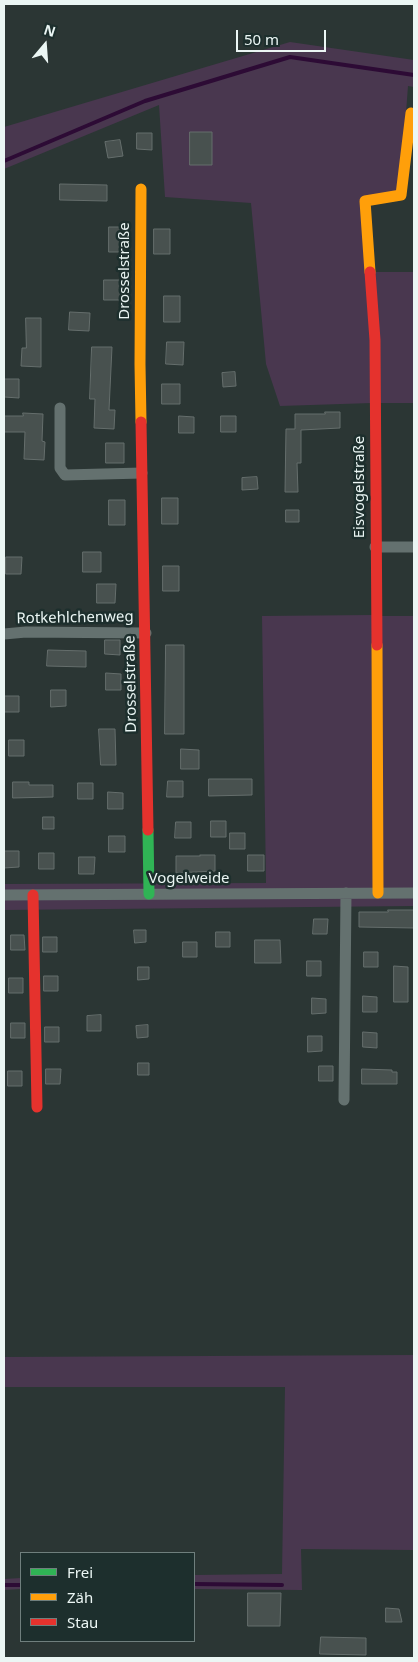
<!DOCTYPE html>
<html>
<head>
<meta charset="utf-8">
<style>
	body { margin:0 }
	#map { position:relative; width:418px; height:1662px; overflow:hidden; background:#2b3634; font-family:"Noto Sans",sans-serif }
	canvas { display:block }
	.frame { position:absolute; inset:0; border:5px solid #ebf6f4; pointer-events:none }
	.legend { position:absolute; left:20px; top:1552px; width:175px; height:90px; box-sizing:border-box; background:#1d2f2d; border:1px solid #6f7f7d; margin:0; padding:6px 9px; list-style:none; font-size:15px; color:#ebf6f4 }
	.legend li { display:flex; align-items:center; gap:10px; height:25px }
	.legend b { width:25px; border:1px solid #6f7f7d }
	.north { position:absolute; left:20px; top:20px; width:50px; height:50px; -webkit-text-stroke:4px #1d2f2d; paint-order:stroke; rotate:18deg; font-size:14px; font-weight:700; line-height:20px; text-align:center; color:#ebf6f4 }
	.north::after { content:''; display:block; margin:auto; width:18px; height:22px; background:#ebf6f4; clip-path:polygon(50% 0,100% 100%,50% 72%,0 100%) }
	.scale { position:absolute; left:236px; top:30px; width:90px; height:22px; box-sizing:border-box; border:2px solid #ebf6f4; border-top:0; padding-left:6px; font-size:15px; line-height:18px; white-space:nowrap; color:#ebf6f4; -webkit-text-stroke:4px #1d2f2d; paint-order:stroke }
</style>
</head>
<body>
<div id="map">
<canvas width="418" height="1662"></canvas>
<div class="frame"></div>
<ul class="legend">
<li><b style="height:6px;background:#30b455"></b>Frei</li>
<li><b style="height:6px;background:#ff9f0a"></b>Zäh</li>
<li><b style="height:6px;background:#e5322d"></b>Stau</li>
</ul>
<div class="north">N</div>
<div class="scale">50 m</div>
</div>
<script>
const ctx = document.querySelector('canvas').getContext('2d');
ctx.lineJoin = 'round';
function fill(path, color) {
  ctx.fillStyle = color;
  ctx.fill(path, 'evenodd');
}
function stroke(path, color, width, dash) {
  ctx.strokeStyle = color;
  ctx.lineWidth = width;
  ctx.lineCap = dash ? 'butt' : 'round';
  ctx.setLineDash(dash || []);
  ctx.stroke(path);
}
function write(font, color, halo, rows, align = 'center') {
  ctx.font = font + ' "Noto Sans",sans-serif';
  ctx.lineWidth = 5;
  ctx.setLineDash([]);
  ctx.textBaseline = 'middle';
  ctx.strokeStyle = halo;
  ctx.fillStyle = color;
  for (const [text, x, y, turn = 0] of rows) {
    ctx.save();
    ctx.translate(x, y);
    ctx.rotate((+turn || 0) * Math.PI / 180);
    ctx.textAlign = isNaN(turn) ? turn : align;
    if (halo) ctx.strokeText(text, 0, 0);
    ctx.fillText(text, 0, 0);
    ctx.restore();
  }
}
const green = new Path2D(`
	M290,42L414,60V87L408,86L400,193L361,201L366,272H414V403H377L380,616H414V906L4,910V884L266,883L262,616L372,615V403L280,406L266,364L251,203L165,197L159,105L4,169V127Z
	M414,1355V1550L301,1549L302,1590L194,1589V1575L282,1574L285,1387H4V1357Z
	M21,1578V1589L4,1590V1579Z`);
const stream = new Path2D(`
	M4,161L145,101L290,57L414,75
	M194,1584L282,1585
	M4,1585H21`);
const building = new Path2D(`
	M190,132H212V165H190Z
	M137,133H152V150L137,149Z
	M120,140L123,156L108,158L105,142Z
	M60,184L107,185V201L60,200Z
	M109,227H125V252H109Z
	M154,229H170V254H154Z
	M104,280H123V300H104Z
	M164,296H180V322H164Z
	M70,312L90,313L89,331L69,330Z
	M26,318H41V367L21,366L22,348H26Z
	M167,342H184L183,365L166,364Z
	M92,347H112L109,410H115L114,429L94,428L95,399H90Z
	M235,372L236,386L223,387L222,373Z
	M4,379H19V398L4,397Z
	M162,384H180V404H162Z
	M325,412H340V428L301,430V463H297L298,492H285L286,429H295V414H325Z
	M23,413L43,414L42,441L45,442L44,460L24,459L25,432H4V416H23Z
	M179,416L194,417V433H179Z
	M221,416H236V432H221Z
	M106,443H124V463H106Z
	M257,477L258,489L242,490V478Z
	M162,498H178V524H162Z
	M109,500H125V525H109Z
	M286,510H299V522H286Z
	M83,552H101V572H83Z
	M6,557H22L21,574H6Z
	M163,566H179V591H163Z
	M97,584H116L115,603H97Z
	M105,640H120V655L105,654Z
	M166,645H184V734H165Z
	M48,650L86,651V667L47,666Z
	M106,673L121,674V690H106Z
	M51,690H66V706L51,707Z
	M4,696H19V712H4Z
	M99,729H115L116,765H101Z
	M9,740H24V756H9Z
	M181,749L199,750V769H181Z
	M209,779H252V795L209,796Z
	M168,781H183V797H167Z
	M13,782H29V785H53V797L13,798Z
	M78,783H93V799H78Z
	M108,792L123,793V809H108Z
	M43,817H54V829H43Z
	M211,821H226V837H211Z
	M176,822H191V838H175Z
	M230,833H245V849H230Z
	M109,836H125V852H109Z
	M4,851H19V867L4,868Z
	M39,853H54V869H39Z
	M200,855H215V871L176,873V856H200Z
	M248,855H264V871H248Z
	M79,857H95L94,874H79Z
	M388,910H414V928L359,927V912H388Z
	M314,919H328L327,934H313Z
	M134,930H146V942L135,943Z
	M216,932H230V947H216Z
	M11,935H24L25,950H11Z
	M43,937H57V952H43Z
	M255,940H280L281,963H255Z
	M183,942H197V957H183Z
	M364,952H378V967H364Z
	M307,961H321V976H307Z
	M394,966L408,967V1002H394Z
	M138,967H149V979L138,980Z
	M44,976H58V991H44Z
	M9,978H23V993H9Z
	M363,996L377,997V1012H363Z
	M312,998L326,999V1013L312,1014Z
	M101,1015V1031H87V1016Z
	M11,1023H25V1038H11Z
	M148,1025V1037L137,1038L136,1026Z
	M45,1027H59V1042H45Z
	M363,1032L377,1033V1048L363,1047Z
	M308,1036H322V1051L308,1052Z
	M138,1063H149V1075H138Z
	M319,1066H333V1081H319Z
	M46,1069H61L60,1084H46Z
	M362,1069L392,1070V1072H397V1084H362Z
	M8,1071H22V1086H8Z
	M248,1593H281L280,1626H248Z
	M386,1608L399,1609L402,1622H386Z
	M321,1637L366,1638V1655L320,1654Z`);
const street = new Path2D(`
	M60,408V468L65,475L142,473
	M375,547H414
	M4,634L26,632L146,633
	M4,895L414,893
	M344,1100L346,893`);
const fast = new Path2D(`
	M148,830L149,894`);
const slow = new Path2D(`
	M141,189L140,364L141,422
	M370,272L365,201L401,195L411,113
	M377,645L378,893`);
const jam = new Path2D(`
	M370,272L375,340L377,645
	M141,422L148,830
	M33,895L37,1107`);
const streetNames = [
	["Drosselstraße",125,271,-90],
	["Eisvogelstraße",360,487,-90],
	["Rotkehlchenweg",75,618,-1],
	["Drosselstraße",131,684,-91],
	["Vogelweide",189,879]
];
fill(green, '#49374f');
stroke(stream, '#2d0b35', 4);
fill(building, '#48514f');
stroke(building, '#656e6c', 1);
stroke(street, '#64716f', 11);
stroke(fast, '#30b455', 11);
stroke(slow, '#ff9f0a', 11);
stroke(jam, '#e5322d', 11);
write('15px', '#ebf6f4', '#1d2f2d', streetNames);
</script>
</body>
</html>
